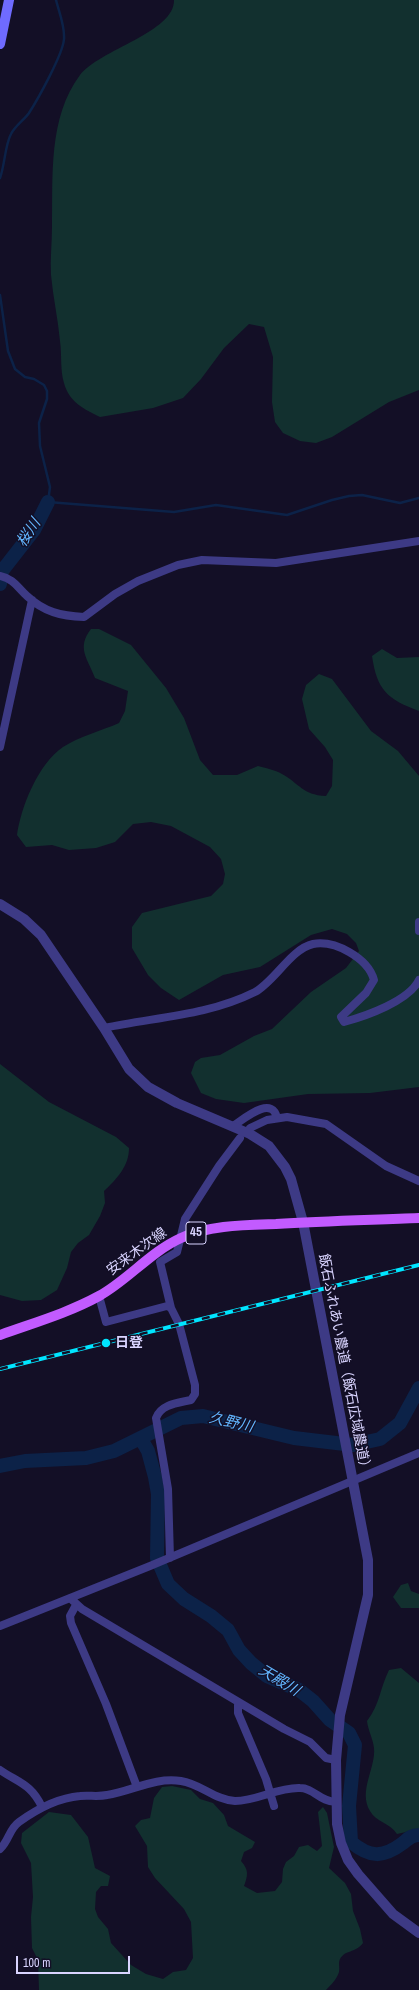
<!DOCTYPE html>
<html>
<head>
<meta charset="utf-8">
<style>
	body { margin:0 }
	#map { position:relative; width:419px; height:1990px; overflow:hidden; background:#130f26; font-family:"Archivo Narrow",sans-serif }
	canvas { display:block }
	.scale { position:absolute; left:16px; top:1956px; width:114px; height:18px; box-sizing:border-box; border:2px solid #d9d4ff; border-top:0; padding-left:5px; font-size:12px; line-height:14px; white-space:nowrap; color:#d9d4ff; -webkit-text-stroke:3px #130f26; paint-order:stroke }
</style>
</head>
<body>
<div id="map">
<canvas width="419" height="1990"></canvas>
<div class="scale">100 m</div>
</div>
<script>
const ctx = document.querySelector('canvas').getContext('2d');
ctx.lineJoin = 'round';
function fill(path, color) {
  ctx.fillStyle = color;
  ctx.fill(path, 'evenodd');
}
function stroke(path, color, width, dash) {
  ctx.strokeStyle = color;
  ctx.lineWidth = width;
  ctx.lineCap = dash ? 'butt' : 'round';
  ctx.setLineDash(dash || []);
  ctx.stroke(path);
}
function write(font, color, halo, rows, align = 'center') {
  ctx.font = font + ' "Archivo Narrow","Noto Sans JP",sans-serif';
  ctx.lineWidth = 3;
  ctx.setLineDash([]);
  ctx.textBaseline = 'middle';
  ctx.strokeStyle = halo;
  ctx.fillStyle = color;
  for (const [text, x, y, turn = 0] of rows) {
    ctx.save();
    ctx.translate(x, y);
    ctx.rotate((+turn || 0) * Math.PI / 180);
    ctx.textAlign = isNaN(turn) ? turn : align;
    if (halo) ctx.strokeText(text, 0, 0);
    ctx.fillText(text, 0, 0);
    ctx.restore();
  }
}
const green = new Path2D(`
	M174,0H419V390L389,402L332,437L316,443L300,441L283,433L275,422L272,402L273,357L264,327L249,324L224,348L201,379L183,398L153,408L100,417C84,409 69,402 64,383C60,370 62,355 60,341C58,319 53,297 51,275C50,259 52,243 52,227C53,176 48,118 80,75C99,50 175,32 174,0Z
	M91,629H99L131,645L166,688L184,718L200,760L213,775H237L258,766C265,768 275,770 282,774C299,783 302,795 326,796L332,786L333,760L325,747L309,729L302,699L306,685L319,674L332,679L371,731L398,751L419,776V1087L370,1093L308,1094L244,1103L216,1099L201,1093L191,1073L195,1062L201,1058L220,1055L254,1036L272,1029L311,992L346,968L359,951L356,943L347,934L332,929L311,935L260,967L223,975L179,1000L161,988L148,975L132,948V927L142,913L211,896L223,884L225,874L221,859L210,847L171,826L151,822L133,824L115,842L96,848L69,850L52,845L26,847L17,835C21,807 38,764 63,747C80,736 101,731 119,723L125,711L128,691L95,678C88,659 76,648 91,629Z
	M382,649L397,658L419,657V711C387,699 377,690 372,656Z
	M0,1064L49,1102L116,1137L129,1148C129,1166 117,1179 104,1191L105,1203L100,1216L89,1235L78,1243L71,1252L67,1268L57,1290L41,1300L22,1301L0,1295Z
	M408,1583L411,1591L419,1594V1608H401L393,1597L401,1585Z
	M401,1668L419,1683V1829L397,1834C390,1823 376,1822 370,1811C358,1791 376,1768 374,1748C373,1739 368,1730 367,1721C380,1704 380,1688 389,1670Z
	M172,1786L191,1790L200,1799L213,1803L224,1815L228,1826L255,1842L252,1848L244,1852L241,1861C249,1870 248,1875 244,1886L257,1893L275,1891L282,1882L283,1869L286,1862L294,1856L299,1847L308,1845L317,1851L322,1846L318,1812L323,1807L327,1813L334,1847L329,1868L345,1883L351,1894L353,1911L360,1929L363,1943C354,1954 346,1949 340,1959C338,1963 340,1967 339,1972C337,1979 331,1985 326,1990H39L38,1960L32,1948L31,1917L33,1897L31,1863L21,1843L22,1833L49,1812L71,1815L88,1837L95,1868L110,1876L108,1886H101L96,1892L95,1909L98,1917L108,1929L111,1943L131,1965L146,1974L163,1979L173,1972L186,1970L193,1958L191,1922L184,1909L155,1878L148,1867L147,1846L135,1826L141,1820L150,1818L154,1798L162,1787Z`);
const stream = new Path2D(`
	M0,178C5,164 5,145 11,134C15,126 24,120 29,113C38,99 63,54 64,39C65,26 59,12 56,0
	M0,295L8,351L15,369L25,377L34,379L44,385L47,391V399L39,423L40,446L50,487L48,502L174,512L216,505L287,515L332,500L349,496L362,495L400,503L419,498`);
const river = new Path2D(`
	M0,584L2,571L34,530L48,502
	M141,1439L148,1451L155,1477L158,1494L157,1558L168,1584L184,1599L211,1616L228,1630L239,1650L251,1663L267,1676L299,1690L313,1701L330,1720L349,1733L355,1745L349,1806L351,1842C370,1858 383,1858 403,1843C408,1839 411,1835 419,1835
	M0,1466L25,1461L86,1458L114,1451L181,1418L203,1416L294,1438L353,1445L380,1439L400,1423L419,1388`);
const minor = new Path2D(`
	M0,576C14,579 17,587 27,596C44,612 61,616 84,617L115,594L138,581L178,565L202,560L276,563L419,541
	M0,747L32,600
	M419,922V931
	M104,1028C155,1017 207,1016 255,992C275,981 291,949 313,944C335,940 368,958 374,980L366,993L341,1017L344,1022C366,1016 409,1001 419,980
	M233,1126C245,1118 272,1095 277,1118
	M250,1128L267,1120L287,1117L326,1124L386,1166L419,1181
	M99,1296L106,1322L167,1306L171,1308
	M170,1558L168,1489L156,1418C161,1404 178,1403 191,1400L195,1394V1385L179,1324L171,1308L160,1262L177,1252L185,1219L219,1166L240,1138
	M70,1598L82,1609L284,1729L310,1742L326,1758L336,1760
	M76,1605L70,1616L71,1623L106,1704L137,1787
	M0,1626L150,1566L419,1453
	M238,1702V1713L266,1779L274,1806
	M0,1770C19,1783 31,1784 42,1807
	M0,1849C9,1841 9,1829 19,1822C37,1809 57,1798 80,1796C89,1795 98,1797 107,1795C133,1791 154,1777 181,1781C201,1784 215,1800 235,1801C257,1801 278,1787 300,1788C314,1788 320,1802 336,1802`);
const tertiary = new Path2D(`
	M0,904L24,919L41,935L104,1028L129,1069L148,1087L177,1103L250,1134L269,1146L285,1167L291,1179L303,1222L368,1560V1595L340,1715L336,1760L337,1824L341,1843L348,1860L358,1874L393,1914L419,1933`);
const secondary = new Path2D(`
	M0,44L9,0`);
const primary = new Path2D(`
	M0,1335C33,1323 68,1313 99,1296C128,1280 150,1252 181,1238C209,1225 245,1225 276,1224C324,1221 371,1220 419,1218`);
const rail = new Path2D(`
	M0,1369L419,1265`);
const markers = [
	[106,1343,5,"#00e5ff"]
];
const shields = [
	[196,1233,20]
];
const shieldNames = [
	["45",196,1233]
];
const streetNames = [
	["安来木次線",137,1252,-36],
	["飯石ふれあい農道（飯石広域農道）",344,1364,79]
];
const poiNames = [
	["日登",115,1343]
];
const waterNames = [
	["桜川",29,533,-57],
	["久野川",231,1423,13],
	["天殿川",279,1681,31]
];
fill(green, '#12302f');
stroke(stream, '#0c2248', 2.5);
stroke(river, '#0c2248', 14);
stroke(minor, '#3d3a85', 8);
stroke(tertiary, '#3d3a85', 10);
stroke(secondary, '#6f6bff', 10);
stroke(primary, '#c25bff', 10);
stroke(rail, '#00e5ff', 4);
stroke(rail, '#130f26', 2.5, [8]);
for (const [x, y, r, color] of markers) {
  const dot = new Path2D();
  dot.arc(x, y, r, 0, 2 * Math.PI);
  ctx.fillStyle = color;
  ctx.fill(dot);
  stroke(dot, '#130f26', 1.5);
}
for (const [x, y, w] of shields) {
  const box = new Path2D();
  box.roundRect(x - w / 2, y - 11, w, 22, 3);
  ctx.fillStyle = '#130f26';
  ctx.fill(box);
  stroke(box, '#d9d4ff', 1);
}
write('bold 13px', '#d9d4ff', null, shieldNames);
write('14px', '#d9d4ff', '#130f26', streetNames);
write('bold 14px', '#d9d4ff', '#130f26', poiNames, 'left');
write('italic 15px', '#62b6ff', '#130f26', waterNames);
</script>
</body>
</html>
